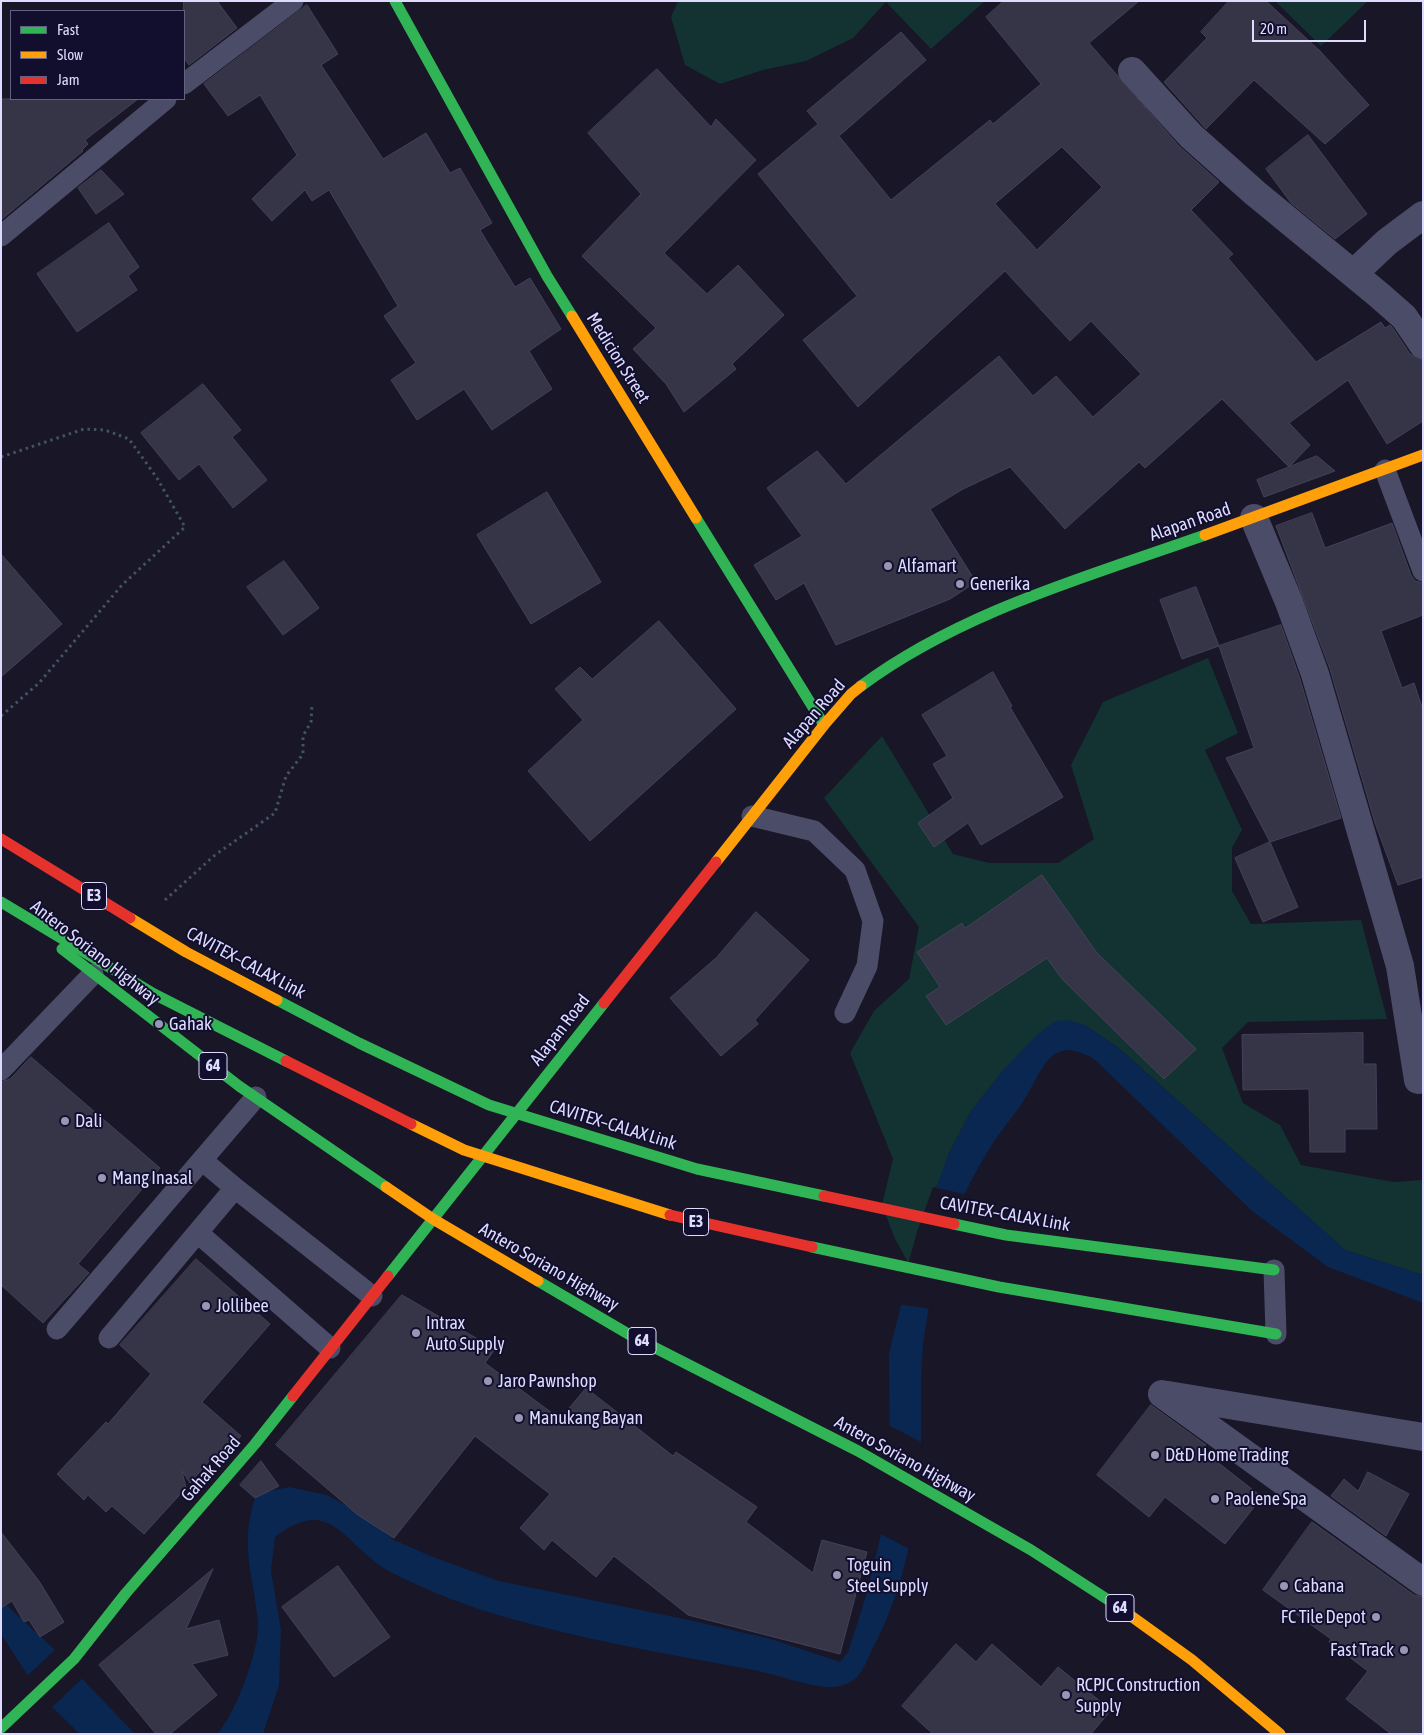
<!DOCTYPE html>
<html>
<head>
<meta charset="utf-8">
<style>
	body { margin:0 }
	#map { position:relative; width:1424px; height:1735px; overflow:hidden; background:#181627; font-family:"Asap Condensed",sans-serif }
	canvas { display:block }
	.frame { position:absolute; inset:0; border:2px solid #dddcff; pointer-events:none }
	.legend { position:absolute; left:10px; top:10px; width:175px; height:90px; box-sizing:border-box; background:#120f2e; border:1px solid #636182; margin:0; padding:6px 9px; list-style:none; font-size:15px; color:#dddcff }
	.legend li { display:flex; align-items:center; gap:10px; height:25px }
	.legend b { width:25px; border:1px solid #636182 }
	.scale { position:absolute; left:1252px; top:20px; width:114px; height:22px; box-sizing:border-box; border:2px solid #dddcff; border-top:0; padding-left:6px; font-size:15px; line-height:18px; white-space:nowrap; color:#dddcff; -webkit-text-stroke:4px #120f2e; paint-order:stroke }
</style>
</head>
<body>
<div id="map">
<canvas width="1424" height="1735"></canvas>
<div class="frame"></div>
<ul class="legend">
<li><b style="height:6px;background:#30b455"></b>Fast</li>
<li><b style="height:6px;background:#ff9f0a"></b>Slow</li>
<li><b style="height:6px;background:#e5322d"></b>Jam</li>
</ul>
<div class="scale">20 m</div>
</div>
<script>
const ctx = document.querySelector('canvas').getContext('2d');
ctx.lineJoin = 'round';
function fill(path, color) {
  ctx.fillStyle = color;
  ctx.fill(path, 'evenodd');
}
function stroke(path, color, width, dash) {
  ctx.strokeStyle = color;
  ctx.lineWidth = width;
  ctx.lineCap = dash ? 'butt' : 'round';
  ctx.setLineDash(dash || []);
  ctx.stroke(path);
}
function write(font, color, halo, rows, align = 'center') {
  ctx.font = font + ' "Asap Condensed",sans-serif';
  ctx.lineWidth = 4;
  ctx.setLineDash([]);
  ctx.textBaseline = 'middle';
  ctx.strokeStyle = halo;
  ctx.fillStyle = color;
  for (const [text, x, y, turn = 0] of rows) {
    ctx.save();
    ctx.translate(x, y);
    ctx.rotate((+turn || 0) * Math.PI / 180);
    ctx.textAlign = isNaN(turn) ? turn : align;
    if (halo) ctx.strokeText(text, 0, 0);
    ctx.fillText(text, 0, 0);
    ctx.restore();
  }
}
const green = new Path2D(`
	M678,1H985L931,49L886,2L853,38L806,61L763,70L720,84L685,65L671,17Z
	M1275,1H1368L1321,46Z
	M1208,658L1238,733L1205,750L1242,830L1232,848V891L1251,924L1361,920L1387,1019L1248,1022L1222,1048L1243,1103L1280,1125L1301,1165L1393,1182L1423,1180V1275L1345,1250L1120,1049L1085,1025L1004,1069L971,1111L949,1153L910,1266L895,1239L882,1205L893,1159L850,1053L874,1011L909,979L919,927L824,798L882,736L953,854L989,863H1058L1094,839L1071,765L1103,702Z`);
const water = new Path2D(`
	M1068,1020L1085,1025L1120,1049L1345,1250L1423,1275V1303L1328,1267L1252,1211L1094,1059C1049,1033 1043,1071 1023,1102C1014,1115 1004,1127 995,1140C968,1182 945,1231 934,1281C930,1302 925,1325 923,1347C919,1387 923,1427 920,1467C915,1528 904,1587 876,1642C870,1652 865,1669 857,1677C849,1685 837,1688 826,1687C804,1685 772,1673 748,1669C669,1654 589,1641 512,1619C469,1607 426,1591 387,1570C345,1546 331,1493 275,1537L271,1571L281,1630L279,1685L263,1734H217C235,1715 260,1649 258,1623C254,1576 239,1547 255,1498L269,1491L289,1487L327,1495L367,1517L394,1540L433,1557L499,1581L689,1620L771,1639L840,1662L848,1652L866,1596L881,1534L890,1466L889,1353L919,1233L949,1153L971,1111L1004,1069L1038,1034L1055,1021Z
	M1,1600L55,1650L135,1734H80L52,1707L28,1676L1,1634Z`);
const pier = new Path2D(`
	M933,1187L968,1195L953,1227L938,1277L932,1309L897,1304L917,1232Z
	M886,1424L923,1443L919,1508L911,1550L879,1533L887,1466Z
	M57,1648L84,1677L51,1708L26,1677Z`);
const building = new Path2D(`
	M184,1H217L237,28L189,65L184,58Z
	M1004,1H1139L1089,43L1179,146L1219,182L1191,210L1233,254L1228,258L1316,362L1381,322L1385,328L1390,325L1392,327L1410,354L1423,360V421L1387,444L1348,380L1289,423L1310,445L1289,467L1222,399L1145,468L1139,462L1065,529L1010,467L963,489L930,509L976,582L950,599L836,645L804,583L776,600L754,565L802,536L767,488L817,451L846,484L999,356L1033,396L1056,376L1093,417L1141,374L1091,321L1070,341L1005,271L858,407L803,340L857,296L758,174L818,124L807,111L901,32L926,60L839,136L891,200L990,120L993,124L1041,84L986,17ZM1062,147L1102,187L1037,250L995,204Z
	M1229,1H1266L1320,51L1369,105L1325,144L1254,80L1206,129L1164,82L1207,38L1201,32Z
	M307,5L338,54L321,65L383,159L426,133L450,173L460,168L492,223L480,230L515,287L530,278L561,329L529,351L552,389L492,430L464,389L417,420L391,380L416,363L384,316L398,306L329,190L312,201L305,190L272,221L252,199L297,155L260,95L228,116L204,84Z
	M657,69L711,127L716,119L756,160L664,253L707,294L738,265L784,315L732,364L736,369L684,412L666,384L633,349L656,328L582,256L641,194L588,133Z
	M1,99H138L85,140L88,144L82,150L83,151L1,220Z
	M1308,135L1367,214L1335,239L1291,203L1266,169Z
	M101,170L124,194L96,214L78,188Z
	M109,223L139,267L128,276L137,290L77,332L37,274Z
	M203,384L241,430L232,437L267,480L233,508L199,464L179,480L141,433Z
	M1317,456L1335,471L1264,497L1257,480Z
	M547,492L601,582L531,624L477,535Z
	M1312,513L1325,548L1392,523L1411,575L1415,581L1423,583V615L1381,631L1402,688L1414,683L1423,710V877L1398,885L1375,823L1330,669L1276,526Z
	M1,554L62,624L1,677Z
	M284,561L319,608L283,635L247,587Z
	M1196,587L1219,646L1182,659L1160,600Z
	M659,621L736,709L590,841L528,771L583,720L555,689L580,667L592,679Z
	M1281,625L1300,679L1341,818L1270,842L1226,758L1254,748L1219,646Z
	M993,672L1012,706L1010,707L1063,797L981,845L968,823L934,847L918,823L953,798L933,764L947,756L922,715Z
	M1270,842L1298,907L1263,922L1235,858Z
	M1042,875L1097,953L1196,1049L1164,1079L1062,979L1047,958L946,1025L926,996L940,987L917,952L962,923L965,928Z
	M756,912L809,960L755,1020L758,1024L721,1056L670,998L716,958Z
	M1363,1033V1064H1376L1377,1129H1345V1152H1310L1309,1089L1243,1090L1242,1035Z
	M31,1057L160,1168L78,1264L89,1273L43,1323L1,1285V1082L10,1079Z
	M196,1259L270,1324L202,1402L241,1436L216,1465L210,1460L190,1483L182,1471L186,1488L144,1534L112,1506L106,1512L88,1495L84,1500L57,1474L106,1422L108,1424L151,1374L120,1345Z
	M402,1295L495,1349L485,1363L560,1419L586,1388L673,1456L676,1452L757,1507L746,1522L813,1573L822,1540L867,1552L840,1654L688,1615L614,1556L596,1577L552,1540L544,1550L520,1528L550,1494L475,1436L394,1538L358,1515L276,1445Z
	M1151,1405L1206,1445L1202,1450L1262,1497L1225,1544L1165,1497L1149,1517L1097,1475Z
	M261,1461L279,1486L255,1498L240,1485Z
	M1368,1472L1409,1494L1386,1536L1331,1496L1344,1479L1358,1491Z
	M1312,1522L1414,1595L1423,1597V1734H1391L1346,1699L1368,1671L1329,1642L1331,1639L1263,1590Z
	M1,1532L39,1581L64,1622L40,1637L29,1620L24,1622L12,1601L1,1608Z
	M338,1566L390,1637L334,1677L282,1607Z
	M213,1569L186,1629L219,1620L228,1655L192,1664L217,1695L170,1734H156L99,1665Z
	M956,1644L976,1662L992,1644L1041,1687L1058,1667L1111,1710L1091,1734H933L902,1706Z`);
const path = new Path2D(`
	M1,457L84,429L105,430L129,439L157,478L185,527L122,585L39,683L1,716
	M165,900L215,855L275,813L286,776L303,754V736L311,722L312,704`);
const lane = new Path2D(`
	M184,84L293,1
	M1,236L166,99
	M1385,470L1423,571
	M752,816L814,831L855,870L873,921L867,966L845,1013
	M1,1070L93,974
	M235,1188L372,1296
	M198,1233L330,1348
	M1274,1270L1276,1334
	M57,1329L256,1097
	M109,1338L235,1188L203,1161`);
const street = new Path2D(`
	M1132,71L1191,136L1255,193L1379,295L1404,317L1423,345
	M1354,273L1387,242L1423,215
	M1254,518L1289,602L1315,674L1400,966L1418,1080
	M1162,1394L1423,1582
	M1168,1395L1423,1437`);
const fast = new Path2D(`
	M395,1L547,276L572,316
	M696,518L824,725
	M861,686C962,611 1087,577 1205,535
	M62,949L239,1086L386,1187
	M388,1276L604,1003
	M538,1281L630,1335L858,1451L1031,1550L1113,1603
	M1,1728L74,1659L126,1593L255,1444L293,1396`);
const slow = new Path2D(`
	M572,316L696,518
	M1205,535L1423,455
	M716,862L824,725L851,694L861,686
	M386,1187L433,1219L538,1281
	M1113,1603L1192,1660L1280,1734`);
const jam = new Path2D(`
	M604,1003L716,862
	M293,1396L388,1276`);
const fastBridge = new Path2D(`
	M1,902L154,994L286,1061
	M277,1000L359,1043L489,1105L697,1169L824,1196
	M954,1224L1006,1235L1274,1270
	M812,1247L999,1287L1276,1334`);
const slowBridge = new Path2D(`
	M130,918L186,952L277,1000
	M411,1124L464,1150L670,1215`);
const jamBridge = new Path2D(`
	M1,839L130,918
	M286,1061L411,1124
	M824,1196L954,1224
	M670,1215L812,1247`);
const markers = [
	[888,566,5,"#9897b3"],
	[960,584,5,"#9897b3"],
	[159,1024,5,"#9897b3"],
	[65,1121,5,"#9897b3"],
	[102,1178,5,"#9897b3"],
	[206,1306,5,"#9897b3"],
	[416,1333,5,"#9897b3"],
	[488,1381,5,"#9897b3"],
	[519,1418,5,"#9897b3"],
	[1155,1455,5,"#9897b3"],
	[1215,1499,5,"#9897b3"],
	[837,1575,5,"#9897b3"],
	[1284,1586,5,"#9897b3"],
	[1376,1617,5,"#9897b3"],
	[1404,1650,5,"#9897b3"],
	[1066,1695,5,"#9897b3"]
];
const shields = [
	[94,896,25],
	[213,1066,28],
	[696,1222,25],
	[642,1341,28],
	[1120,1608,28]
];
const shieldNames = [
	["E3",94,896],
	["64",213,1066],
	["E3",696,1222],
	["64",642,1341],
	["64",1120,1608]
];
const streetNames = [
	["Medicion Street",618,358,58],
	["Alapan Road",1190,522,-19],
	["Alapan Road",814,714,-49],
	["Antero Soriano Highway",95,953,38],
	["CAVITEX–CALAX Link",246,963,28],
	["Alapan Road",560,1030,-52],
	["CAVITEX–CALAX Link",613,1125,17],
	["CAVITEX–CALAX Link",1005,1214,10],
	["Antero Soriano Highway",549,1267,30],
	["Antero Soriano Highway",905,1459,29],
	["Gahak Road",211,1469,-49]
];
const poiNames = [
	["Alfamart",898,566],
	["Generika",970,584],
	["Gahak",169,1024],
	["Dali",75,1121],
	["Mang Inasal",112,1178],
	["Jollibee",216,1306],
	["Intrax",426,1323],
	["Auto Supply",426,1344],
	["Jaro Pawnshop",498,1381],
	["Manukang Bayan",529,1418],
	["D&D Home Trading",1165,1455],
	["Paolene Spa",1225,1499],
	["Toguin",847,1565],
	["Steel Supply",847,1586],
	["Cabana",1294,1586],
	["FC Tile Depot",1366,1617,"right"],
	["Fast Track",1394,1650,"right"],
	["RCPJC Construction",1076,1685],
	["Supply",1076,1706]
];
fill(green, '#123332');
fill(water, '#092750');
fill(pier, '#181627');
fill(building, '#363548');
stroke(building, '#434159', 1);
stroke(path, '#425363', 3, [2.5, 4]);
stroke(lane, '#4b4c68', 21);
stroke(street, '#4b4c68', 28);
stroke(fast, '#30b455', 11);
stroke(slow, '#ff9f0a', 11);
stroke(jam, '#e5322d', 11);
stroke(fastBridge, '#30b455', 11);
stroke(slowBridge, '#ff9f0a', 11);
stroke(jamBridge, '#e5322d', 11);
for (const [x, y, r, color] of markers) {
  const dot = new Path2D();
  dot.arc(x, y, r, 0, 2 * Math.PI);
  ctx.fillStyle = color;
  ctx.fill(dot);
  stroke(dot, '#120f2e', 2);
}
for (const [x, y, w] of shields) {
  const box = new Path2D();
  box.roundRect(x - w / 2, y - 13.5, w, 27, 4);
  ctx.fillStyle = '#120f2e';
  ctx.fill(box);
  stroke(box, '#dddcff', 1);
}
write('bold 16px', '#dddcff', null, shieldNames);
write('18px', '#dddcff', '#120f2e', streetNames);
write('18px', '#dddcff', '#120f2e', poiNames, 'left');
</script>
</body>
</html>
